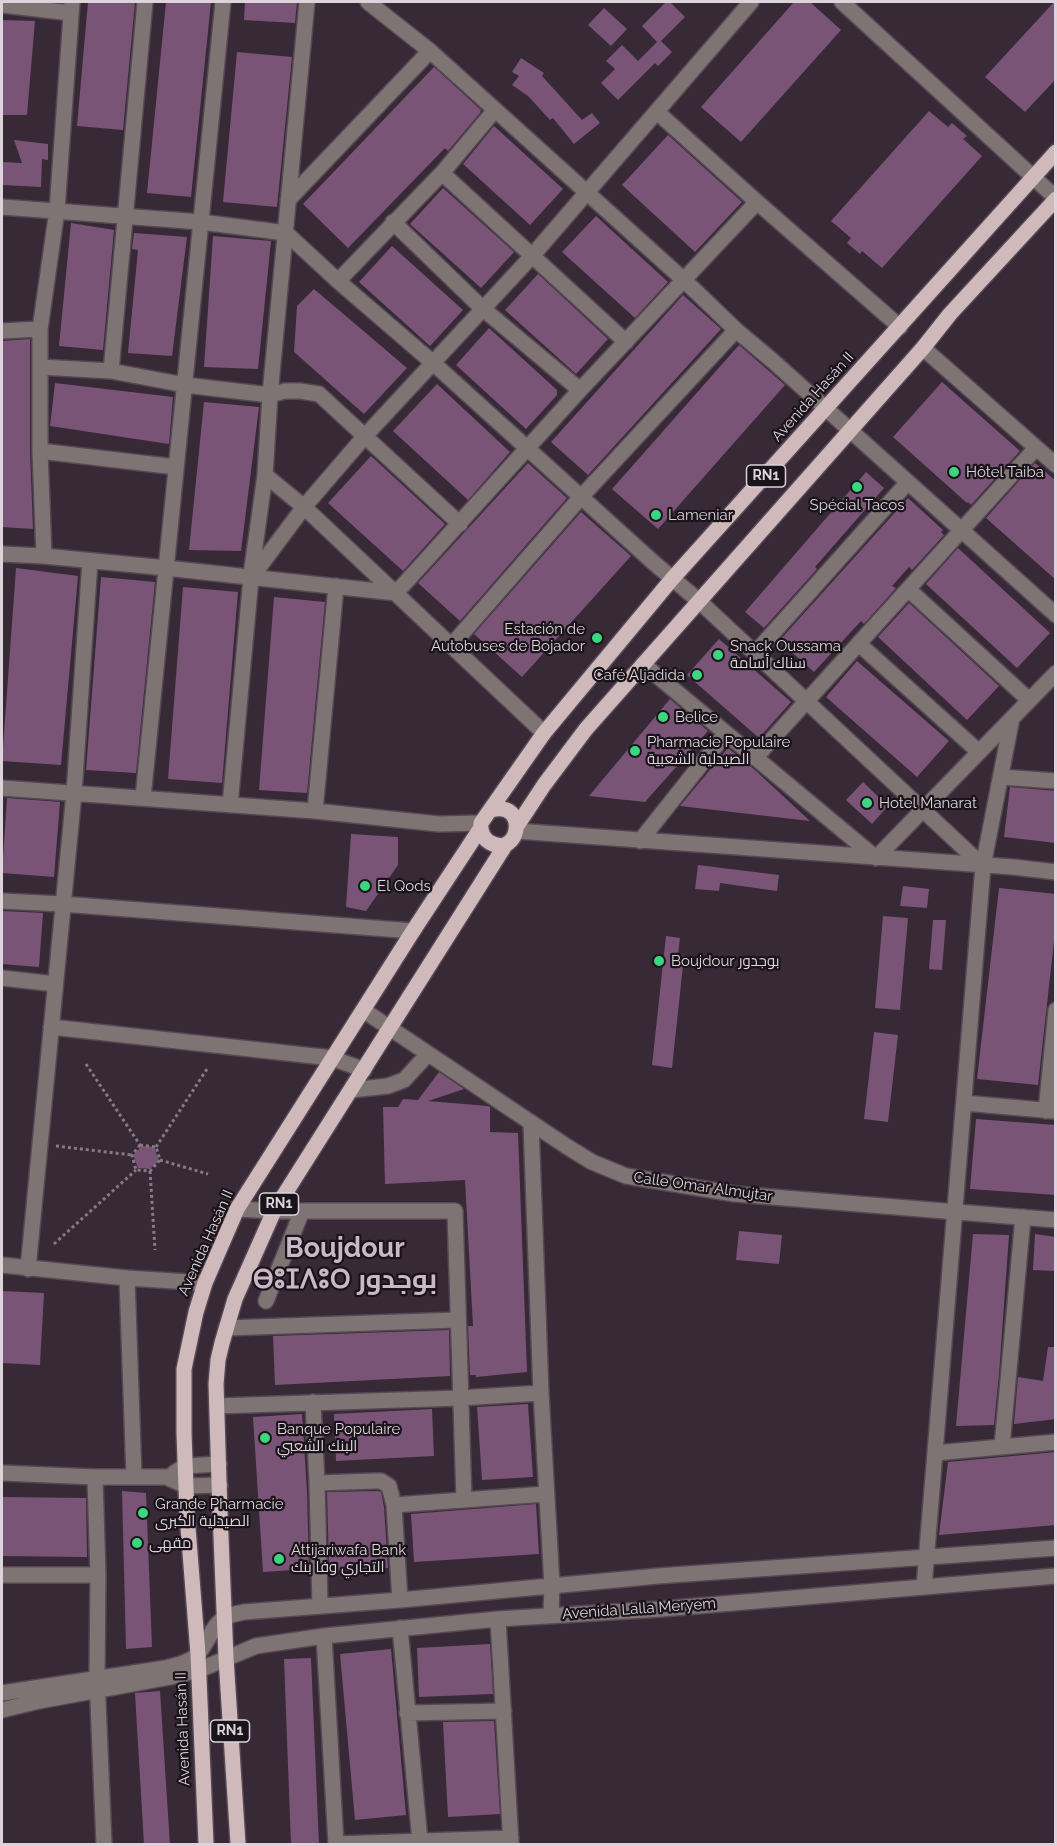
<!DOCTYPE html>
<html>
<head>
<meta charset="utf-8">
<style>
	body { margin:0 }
	#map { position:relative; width:1057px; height:1846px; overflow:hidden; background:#372936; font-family:Raleway,sans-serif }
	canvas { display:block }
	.frame { position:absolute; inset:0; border:3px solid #dcd3db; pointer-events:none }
</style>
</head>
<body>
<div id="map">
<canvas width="1057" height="1846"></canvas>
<div class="frame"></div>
</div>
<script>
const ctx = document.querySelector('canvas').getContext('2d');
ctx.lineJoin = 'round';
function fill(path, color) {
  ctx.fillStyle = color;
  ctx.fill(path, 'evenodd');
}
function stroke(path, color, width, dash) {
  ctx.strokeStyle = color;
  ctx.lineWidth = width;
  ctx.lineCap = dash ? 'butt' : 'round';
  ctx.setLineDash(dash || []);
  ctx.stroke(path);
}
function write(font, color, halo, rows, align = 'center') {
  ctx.font = font + ' Raleway,Cairo,"Noto Sans Tifinagh",sans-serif';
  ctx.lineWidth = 4.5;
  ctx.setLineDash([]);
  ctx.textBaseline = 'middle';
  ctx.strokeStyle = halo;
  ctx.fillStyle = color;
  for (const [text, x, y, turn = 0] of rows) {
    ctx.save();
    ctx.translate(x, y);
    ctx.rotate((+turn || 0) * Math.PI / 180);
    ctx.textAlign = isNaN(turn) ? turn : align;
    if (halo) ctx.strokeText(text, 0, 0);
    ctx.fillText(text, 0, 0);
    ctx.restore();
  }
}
const building = new Path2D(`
	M88,2H135L123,130L77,126Z
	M166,2H211L191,197L147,193Z
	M245,2H297L295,23L244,20Z
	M666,2H670L685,17L661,41L672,52L658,66L655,63L618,100L601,83L615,69L606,61L622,45L638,61L657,42L642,26Z
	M794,2H810L841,30L741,142L701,107Z
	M1054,2H1056V79L1025,112L985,77Z
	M604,8L627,29L611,46L588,25Z
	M2,20L35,21L27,115H2Z
	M237,52L292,57L277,207L223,202Z
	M521,58L544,73L542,76L582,120L592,113L600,123L574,144L553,118L550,120L528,96L512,85L519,76L512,72Z
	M434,67L481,110L480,113L448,151L445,148L348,248L303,204Z
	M929,111L948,127L952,123L967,136L963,139L982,156L882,268L862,251L860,254L847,243L851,238L831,221Z
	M494,126L563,189L530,225L463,164Z
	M668,135L742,202L695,252L622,185Z
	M14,140L48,144V160L42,159L41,187L2,185V162L22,163Z
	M443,188L514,252L481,288L410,224Z
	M596,216L668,282L635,318L562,252Z
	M71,223L114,230L103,350L59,346Z
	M134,233L187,237L172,356L128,353L138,250L132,249Z
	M213,236L271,241L258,369L204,367Z
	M392,246L463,310L430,346L359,282Z
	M538,274L608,339L576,374L505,310Z
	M314,289L407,368L364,414L294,352L297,306Z
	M683,295L721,329L588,475L551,442Z
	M489,328L557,390V395L526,429L456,365Z
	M30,339V451L33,529L2,527V341Z
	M739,345L785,385L658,529L612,489Z
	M942,382L1020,451L971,505L968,502L967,503L893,437Z
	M55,383L173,397L169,444L50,426Z
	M437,384L510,452L468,500L393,431Z
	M204,402L259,407L241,551L189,550Z
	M371,456L445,524L403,571L328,503Z
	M528,463L567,498L460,621L418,583Z
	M1035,463L1056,481V580L986,518Z
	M866,472L884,488L815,567L817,569L764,628L745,612Z
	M908,498L943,530L941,532L944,535L912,570L909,567L892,586L896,588L864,624L861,621L814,672L779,641Z
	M581,512L631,556L522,677L474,634Z
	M958,548L1050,633L1017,668L926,584Z
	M16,568L78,576L61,765L2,761Z
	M101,577L155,582L136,773L86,770Z
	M183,587L238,592L222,783L168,779Z
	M274,597L325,602L307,793L259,790Z
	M909,603L999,686L967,720L878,637Z
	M719,639L791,702L759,738L687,675Z
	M857,661L949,741L917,777L826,697Z
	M670,699L708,731L645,802L589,796Z
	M728,748L756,771L810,821L680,806Z
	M863,782L888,806L872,824L846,800Z
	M1010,787L1056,791V843L1004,837Z
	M7,798L60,802L54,877L2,873Z
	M351,834L398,837V865L366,911L346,907Z
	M698,865L779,875L777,891L720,883L719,891L695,889Z
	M903,886L929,889L927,908L900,906Z
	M999,888L1056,894V923L1038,1085L977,1079Z
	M2,911L43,913L39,967L2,964Z
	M883,916L908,918L900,1010L875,1008Z
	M933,920H946L942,970L929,969Z
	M666,936L680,938L678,955L684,956L672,1068L652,1065Z
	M874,1032L898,1035L888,1122L864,1119Z
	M439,1072L464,1089L428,1101L488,1106L490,1107V1132L518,1133L527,1372L476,1377V1375H470L468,1326H473L465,1180L385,1184L383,1107H398L403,1099L418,1100Z
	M976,1119L1056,1125V1195L970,1189Z
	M142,1146L154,1147L159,1161L150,1169L138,1168L133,1155Z
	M739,1231L782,1235L779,1264L736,1260Z
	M973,1234L1009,1235L999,1374L994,1425L956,1426Z
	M1035,1234L1056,1237V1271L1033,1270Z
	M2,1291L44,1293L40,1365L2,1363Z
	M449,1330L450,1376L275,1385L273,1336Z
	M1048,1347H1056V1419L1014,1424L1018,1377L1043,1381Z
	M528,1404L533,1477L482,1480L477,1407Z
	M432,1409L434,1456L336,1461L334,1414Z
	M302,1414L307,1491L309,1569L263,1572L253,1417Z
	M1056,1452V1525L939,1535L948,1462Z
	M122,1491L146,1493L152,1647L126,1649Z
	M378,1491L381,1492L384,1507L388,1568L336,1571V1567H329L327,1492Z
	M2,1497L86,1498L87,1557L2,1556Z
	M536,1504L539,1554L414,1562L411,1514Z
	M490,1644L493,1694L419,1697L417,1648Z
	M391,1649L406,1815L355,1820L340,1654Z
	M311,1658L319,1845H291L284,1659Z
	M160,1691L170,1845H144L135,1693Z
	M494,1721L500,1814L448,1817L443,1722Z`);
const path = new Path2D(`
	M86,1064L140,1145
	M140,1145L156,1147L160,1160L150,1171L136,1170L132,1155Z
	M56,1146L132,1155
	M156,1147L207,1069
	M160,1160L208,1174
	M150,1171L155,1250
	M54,1244L136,1170`);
const minor = new Path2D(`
	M368,2L430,51L685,281L736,330L774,362L1056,615
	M842,2L1056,198
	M2,5L71,13
	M657,112L757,202L900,327
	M442,173L626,342
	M288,200L430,51
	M2,207L201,222L286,233L338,281L432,362L654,563L699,601L983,866
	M393,222L482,308L580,390
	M338,281L442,173L495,110
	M2,331L40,329
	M923,348L1056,465
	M41,367L111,371L185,385L270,395L285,391H300L319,394L460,524
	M111,371L145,2
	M40,451L176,467
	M265,475L304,507L544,733
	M2,554L44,556L166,568L396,593
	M44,556L40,451V329L57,210L72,2
	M251,575L265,475L270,395L307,2
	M908,589L1029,700
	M396,593L580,390L757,202
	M859,644L979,752
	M451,646L581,497L736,330
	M755,653L908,482
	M643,664L876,858L1056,673
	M755,758L1036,448
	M1001,777L1056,781
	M2,788L315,811L439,824L481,823
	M143,798L223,2
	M230,805L251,578L304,507L365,436L532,256L751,2
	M315,811L336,586
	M516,831L1013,867L1056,872
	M640,841L726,733
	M2,901L62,904L413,931
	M2,978L55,984
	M363,1010L566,1146L592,1162L626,1176L735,1194L1056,1220
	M51,1027L332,1058L364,1070
	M351,1090L388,1086L404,1080L428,1054
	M964,1103L1054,1111
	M1046,1111L1056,1010
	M531,1124L541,1393L552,1585L551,1615
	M237,1209L274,1211H455L464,1500
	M2,1265L127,1278L205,1283
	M28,1269L74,793L90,561
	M127,1278L134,1477
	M266,1301L302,1211
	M226,1328L457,1320
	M313,1402L317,1483L320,1606
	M217,1406L460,1398L541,1393
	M1002,1446L1023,1217
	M935,1453L1056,1442
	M2,1473L95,1477H166L186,1486L220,1485
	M174,1473L185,1466L219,1464
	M95,1477L98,1575L97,1678L104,1844
	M317,1483L375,1481H381L389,1486L394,1505L400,1600
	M394,1505L546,1494
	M2,1575H98
	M924,1587L983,866L1012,718
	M498,1619L511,1844
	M400,1628L420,1841
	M324,1636L336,1844
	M2,1693L166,1668C176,1665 189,1663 197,1655C216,1633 209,1618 244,1612L400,1600L658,1576L1056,1548
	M2,1710L39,1701L170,1677L199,1670L256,1646L324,1636L498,1619L661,1609L1056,1576
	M407,1713L504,1711
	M336,1844L511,1838`);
const major = new Path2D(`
	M491,810C529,800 520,858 491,843C483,839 480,832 481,823L544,733L672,579L1056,152
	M517,826L544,785L586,729L923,348L950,314L1056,199
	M206,1844L198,1654L187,1515L184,1433V1369L196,1312L205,1283L237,1209L413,931L480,829
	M238,1844L226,1658L220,1513L216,1384L218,1360L222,1343L235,1299L274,1211L506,844`);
const markers = [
	[954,472,6,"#3ad77f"],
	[857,487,6,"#3ad77f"],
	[656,515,6,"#3ad77f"],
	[597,638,6,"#3ad77f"],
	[718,655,6,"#3ad77f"],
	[697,675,6,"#3ad77f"],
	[663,717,6,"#3ad77f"],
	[635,751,6,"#3ad77f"],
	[867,803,6,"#3ad77f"],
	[365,886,6,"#3ad77f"],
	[659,961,6,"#3ad77f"],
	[265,1438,6,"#3ad77f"],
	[143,1513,6,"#3ad77f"],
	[137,1543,6,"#3ad77f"],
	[279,1559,6,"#3ad77f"]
];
const shields = [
	[766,476,39],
	[279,1204,39],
	[230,1731,39]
];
const shieldNames = [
	["RN1",766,476],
	["RN1",279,1204],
	["RN1",230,1731]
];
const streetNames = [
	["Avenida Hasán II",813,397,-48],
	["Calle Omar Almujtar",703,1187,8],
	["Avenida Hasán II",206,1243,-66],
	["Avenida Lalla Meryem",639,1609,-4],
	["Avenida Hasán II",183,1729,-92]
];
const poiNames = [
	["Hôtel Taiba",966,472],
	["Spécial Tacos",857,505,"center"],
	["Lameniar",668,515],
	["Estación de",585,629,"right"],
	["Autobuses de Bojador",585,646,"right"],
	["Snack Oussama",730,646],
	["سناك أسامة",730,663],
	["Café Aljadida",685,675,"right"],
	["Belice",675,717],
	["Pharmacie Populaire",647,742],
	["الصيدلية الشعبية",647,759],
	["Hotel Manarat",879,803],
	["El Qods",377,886],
	["Boujdour بوجدور",671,961],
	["Banque Populaire",277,1429],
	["البنك الشعبي",277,1446],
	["Grande Pharmacie",155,1504],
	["الصيدلية الكبرى",155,1521],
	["مقهى",149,1543],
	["Attijariwafa Bank",291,1550],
	["التجاري وفا بنك",291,1567]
];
const townNames = [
	["Boujdour",345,1249],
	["ⴱⵓⵊⴷⵓⵔ بوجدور",345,1280]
];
fill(building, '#7a5477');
stroke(minor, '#554854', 18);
stroke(major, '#554854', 18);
stroke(path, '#867a85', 3, [3, 3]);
stroke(minor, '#7f7474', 15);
stroke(major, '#d0b9ba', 15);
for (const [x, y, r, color] of markers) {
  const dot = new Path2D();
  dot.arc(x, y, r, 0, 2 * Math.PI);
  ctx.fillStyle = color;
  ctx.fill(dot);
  stroke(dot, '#1a141a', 2);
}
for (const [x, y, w] of shields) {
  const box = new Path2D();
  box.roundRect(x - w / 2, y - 11, w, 22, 4.5);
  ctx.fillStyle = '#1a141a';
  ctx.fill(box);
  stroke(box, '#dcd3db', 1.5);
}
write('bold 14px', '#dcd3db', null, shieldNames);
write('15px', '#dcd3db', '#1a141a', streetNames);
write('15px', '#dcd3db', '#1a141a', poiNames, 'left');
write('bold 27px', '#cab8c8', '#1a141a', townNames);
</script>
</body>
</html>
